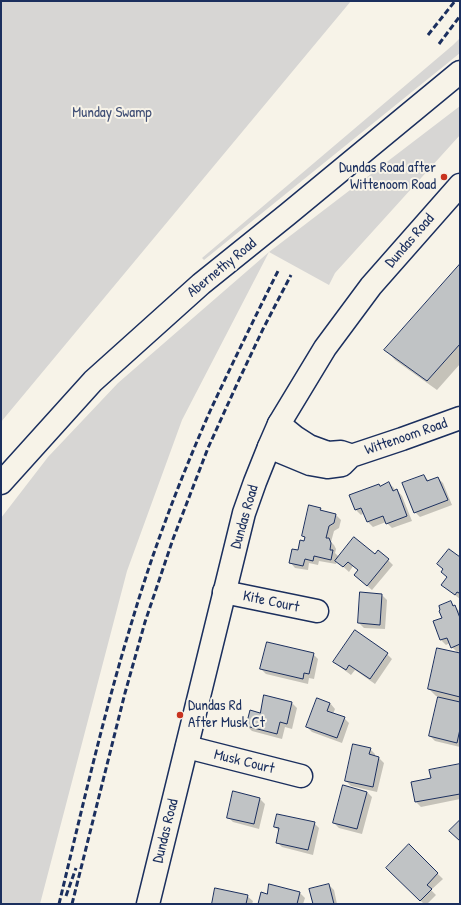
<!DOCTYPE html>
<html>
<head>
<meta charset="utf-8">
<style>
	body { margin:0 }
	#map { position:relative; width:461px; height:905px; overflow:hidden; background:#f7f3e8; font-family:"Patrick Hand",sans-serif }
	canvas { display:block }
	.frame { position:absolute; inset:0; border:2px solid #1b2f5e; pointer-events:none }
</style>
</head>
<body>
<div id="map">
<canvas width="461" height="905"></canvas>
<div class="frame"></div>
</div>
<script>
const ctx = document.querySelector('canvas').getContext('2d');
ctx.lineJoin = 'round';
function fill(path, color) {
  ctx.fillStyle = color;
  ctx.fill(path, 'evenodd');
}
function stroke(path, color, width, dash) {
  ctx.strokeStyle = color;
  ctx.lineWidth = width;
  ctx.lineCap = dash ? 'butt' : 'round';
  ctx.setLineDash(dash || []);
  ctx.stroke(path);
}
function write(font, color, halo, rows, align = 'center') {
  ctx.font = font + ' "Patrick Hand",sans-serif';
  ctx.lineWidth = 4;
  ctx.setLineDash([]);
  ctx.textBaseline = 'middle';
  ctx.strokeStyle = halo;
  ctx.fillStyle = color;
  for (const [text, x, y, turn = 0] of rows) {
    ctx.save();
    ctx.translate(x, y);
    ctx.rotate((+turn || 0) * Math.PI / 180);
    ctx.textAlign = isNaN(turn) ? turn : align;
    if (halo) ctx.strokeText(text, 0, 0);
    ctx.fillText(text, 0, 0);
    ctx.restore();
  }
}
const green = new Path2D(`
	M1,1H351L1,422Z
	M460,38V53L204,260L202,258L453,45Z
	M460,106V135L335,273L329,285L269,252L182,420L127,571L40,904H1V518L48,457L118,383L269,252Z`);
const shadow = new Path2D(`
	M460,265V364L437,390L395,360L386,350Z
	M424,476L429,481L438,478L443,483L452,505L420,517L415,512Z
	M389,483L394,488L395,491L397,490L402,496L412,521L392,528L386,522L373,527L368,522L364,513L361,515L356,510L380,486Z
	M320,509L324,512L336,515L341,520L339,528L334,531L331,542L334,545L336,549L335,553L339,557L376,555L388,560L393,565L372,590L360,580L359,571L353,566L349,572L337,561L336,564L319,561L318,565L309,563L308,570L295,568L290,562L299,551L305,542V538L303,536Z
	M460,559V599L447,589L448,577L442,572Z
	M382,595L387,600L385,629L364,628L359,623Z
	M451,602L460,612V651L457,652L452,647L450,643L446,645L441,640L443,619Z
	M313,654L318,659L314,679L309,678L308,684L266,674L261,669Z
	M387,654L392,659L375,684L355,670L351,675L339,666L334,661Z
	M460,654V747L435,741L430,736L439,697L436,696L429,689Z
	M292,703L297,708L292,729L285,727L282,739L252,731L247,726L260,714Z
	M330,703L335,709L333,714L344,718L349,723L342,743L312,732L307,727Z
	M370,749L375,754V756L379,758L384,763L377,792L351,786L346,781Z
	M460,765V799L421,807L416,802L432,779Z
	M367,792L372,797L362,834L339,828L334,823Z
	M260,799L265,804L259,829L233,822L228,817Z
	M314,823L319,828L313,855L282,847L277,842L279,831L275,827Z
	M409,846L443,879L431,890L436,895L427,904H424L387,868Z
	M329,885L334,890L337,904H314Z
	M300,893L305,898L303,904H259L267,895Z
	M247,896L253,901L252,904H213Z`);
const building = new Path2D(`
	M460,264V344L427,381L384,350Z
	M424,475L427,481L438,477L448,500L414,513L402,483Z
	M389,482L393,491L397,489L407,516L386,524L383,516L367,522L361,508L355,510L349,495L379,484L380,486Z
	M309,505L321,508L320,510L336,514L334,523L329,526L326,538H329L331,543L330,550H333L331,560L314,556L313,561L305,559L303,566L289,563L292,549L298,550L300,540L304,541L305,537L302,536Z
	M354,537L375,554L378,550L389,559L367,586L354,575L358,570L348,562L343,567L335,561Z
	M449,549L460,557V591L459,593L457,592L455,595L441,585L447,577L441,572L443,569L437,564Z
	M360,592L382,594L380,625L358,623Z
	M451,601L453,606L455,605L460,618V644L451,648L447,638L440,640L433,621L442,618L439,611L440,610L439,606Z
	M355,630L388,653L370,679L349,665L346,670L333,662Z
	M267,642L314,653L309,674L304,673L303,679L260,669Z
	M437,648L460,653V697L428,689Z
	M264,695L292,702L287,724L280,722L277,734L246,726L250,710L260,713Z
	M438,697L460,702V729L457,743L429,736Z
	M317,698L330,703L327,711L345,717L337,738L306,727Z
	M353,744L371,748L369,754L379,757L373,787L345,781Z
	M460,764V794L415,802L411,782L431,778L429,770Z
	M343,785L367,792L357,829L333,823Z
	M233,791L260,798L254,824L227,818Z
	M277,814L315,822L308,850L276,843L279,828L274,827Z
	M460,820V841L449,831Z
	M409,844L438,873L427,885L432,889L420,901L386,868Z
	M269,884L300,892L297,904H258L261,892L267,894Z
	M329,884L334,904H313L309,889Z
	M215,888L248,895L246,904H212Z`);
const minor = new Path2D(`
	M279,424L295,437L309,446L328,453L341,452L350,455
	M269,447L310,464L327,467L342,465L351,456L402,439L460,418
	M224,592L317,611
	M187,747L301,776`);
const major = new Path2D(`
	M1,483L93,381L201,284L288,214L460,72
	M148,904L244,513L255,482L269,447L279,424L325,348L371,286L460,185`);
const rail = new Path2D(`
	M428,35L455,1
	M439,44L460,16
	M66,896L76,868
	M59,904C82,809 104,712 133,618C154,547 181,477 211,409C233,362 256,315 279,269
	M72,904L125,693L145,622L173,539L208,448L237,384L263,329L291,275`);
const markers = [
	[444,177,4,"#c8321e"],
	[180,715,4,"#c8321e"]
];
const parkNames = [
	["Munday Swamp",112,113]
];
const poiNames = [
	["Dundas Road after",436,168],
	["Wittenoom Road",436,185],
	["Dundas Rd",188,706,"left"],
	["After Musk Ct",188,723,"left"]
];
const streetNames = [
	["Dundas Road",410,241,-49],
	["Abernethy Road",222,268,-39],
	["Wittenoom Road",406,437,-19],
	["Dundas Road",245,517,-74],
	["Kite Court",271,602,12],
	["Musk Court",244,762,14],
	["Dundas Road",166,831,-76]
];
fill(green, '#d7d6d4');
fill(shadow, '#0003');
fill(building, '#c0c3c5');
stroke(building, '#1b2f5e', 1);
stroke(minor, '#1b2f5e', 25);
stroke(major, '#1b2f5e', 25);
stroke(minor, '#f7f3e8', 22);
stroke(major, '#f7f3e8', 22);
stroke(rail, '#1b2f5e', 3, [6, 3]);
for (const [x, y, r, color] of markers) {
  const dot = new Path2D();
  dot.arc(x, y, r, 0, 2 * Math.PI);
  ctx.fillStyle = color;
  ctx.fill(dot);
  stroke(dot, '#f7f3e8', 1.5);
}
write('15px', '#415076', '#f7f3e8', parkNames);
write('15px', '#1b2f5e', '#f7f3e8', poiNames, 'right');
write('15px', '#1b2f5e', '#f7f3e8', streetNames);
</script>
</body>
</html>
